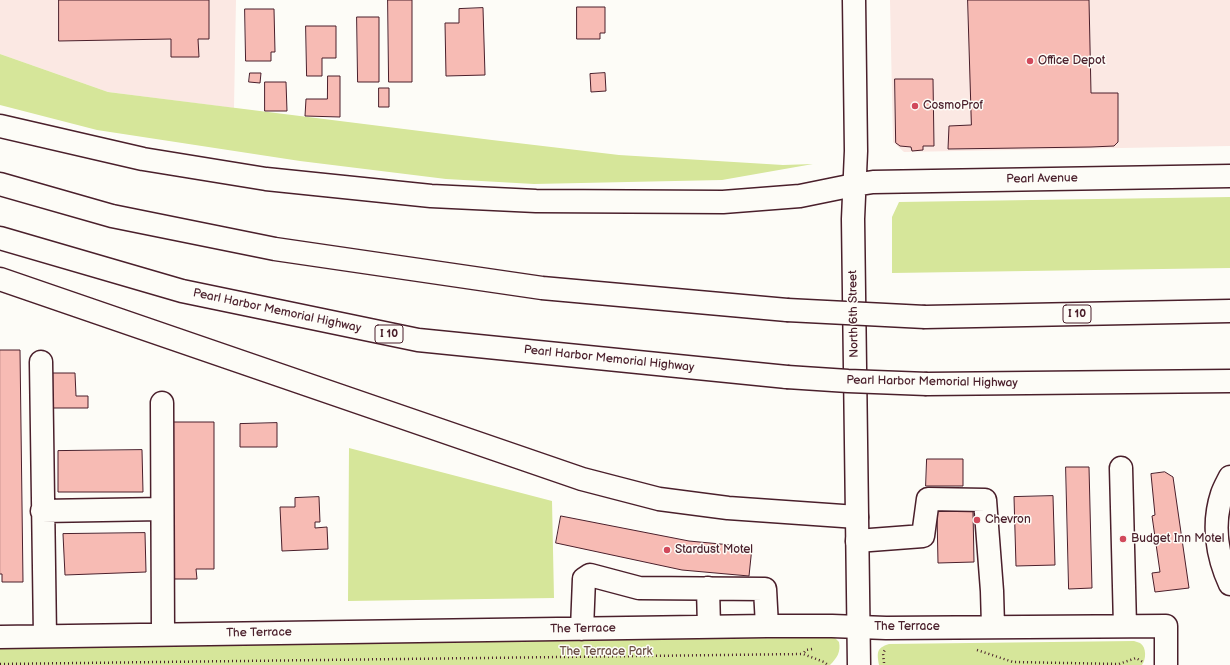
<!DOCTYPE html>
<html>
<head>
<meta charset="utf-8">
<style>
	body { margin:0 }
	canvas { display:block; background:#fdfcf7 }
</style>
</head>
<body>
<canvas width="1230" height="665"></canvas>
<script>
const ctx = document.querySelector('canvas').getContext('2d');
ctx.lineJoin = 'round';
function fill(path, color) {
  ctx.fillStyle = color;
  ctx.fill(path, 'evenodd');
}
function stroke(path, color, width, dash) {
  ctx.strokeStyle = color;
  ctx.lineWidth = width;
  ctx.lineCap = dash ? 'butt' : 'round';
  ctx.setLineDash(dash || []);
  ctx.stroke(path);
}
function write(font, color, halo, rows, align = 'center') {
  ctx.font = font + ' "Balsamiq Sans",sans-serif';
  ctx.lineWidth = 3;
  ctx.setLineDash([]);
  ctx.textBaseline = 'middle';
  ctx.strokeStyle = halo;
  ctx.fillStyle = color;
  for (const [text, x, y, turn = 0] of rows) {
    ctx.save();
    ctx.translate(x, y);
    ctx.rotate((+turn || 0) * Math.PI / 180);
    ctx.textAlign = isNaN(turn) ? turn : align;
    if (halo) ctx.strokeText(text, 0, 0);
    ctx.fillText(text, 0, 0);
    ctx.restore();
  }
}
const built = new Path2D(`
	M0,0H236L234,108L108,92L0,54Z
	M890,0H1230V146L904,152L893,142Z`);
const green = new Path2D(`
	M0,54L108,92L492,140L619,155L783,165L813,164L722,180L534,184L446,179L300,161L97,130L0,105Z
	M1230,197V268L892,273V217L899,202Z
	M349,448L552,501L554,598L348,601Z
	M835,638L839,642C841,652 837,658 830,665H0V648L593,639Z
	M1134,641C1136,642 1138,642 1140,643C1147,647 1146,660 1142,665H879C877,653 876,648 889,644Z`);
const building = new Path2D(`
	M59,0H209V39H198L199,57H171V39L59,41Z
	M388,0H412V82H389Z
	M968,0H1089L1091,93H1118V142L1114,146L1091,147L948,149L949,126L971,125Z
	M577,7H605V33H600V39H577Z
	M483,8L485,75L446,76L445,23H459V9Z
	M245,9H274L275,52H271V61H246Z
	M357,17H379V82H358Z
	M306,26H336V58H322V76H307Z
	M250,73H261L260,83L249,82Z
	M605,73L606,91L591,92L590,74Z
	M328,76H340V117L305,116L306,99H327Z
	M895,79H933L934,146H923V150L912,151L911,147L900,146L896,143Z
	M265,82H286L287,111H265Z
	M379,88H389V107H379Z
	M0,350H20L23,582H2V574H0Z
	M53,373H75L76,396H88V408H53Z
	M172,422H214V569H196L197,579H173Z
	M277,423V447H240V424Z
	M142,450L143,492H58V451Z
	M927,459H963V486H926Z
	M1066,467H1089L1092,588L1069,589Z
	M1165,472L1173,477L1189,588L1155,592L1152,573L1160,572L1152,516L1155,515L1151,474Z
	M1053,496L1055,565L1016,566L1014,497Z
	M319,497L320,522H315V528L327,527L328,549L282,551L280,507H295V498Z
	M973,511L974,562L938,563L937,512Z
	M561,516L689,541L752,547L749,576L682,570L556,543Z
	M145,533L146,572L65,575L63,534Z`);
const path = new Path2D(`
	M812,649L806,650L803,654L824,662L828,665
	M977,650L1013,662L1119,664L1136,658L1143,662
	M884,663L883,653L885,650
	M0,664L803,654`);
const minor = new Path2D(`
	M41,362L45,636
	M162,403L163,634
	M1121,468L1125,626
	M42,511L162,509
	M857,541L923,536L928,499L985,500L992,591L993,626
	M708,588L709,627
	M582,629L584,579L590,575L639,588L765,589L767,626
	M0,637L767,626H832L886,628L1166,626V665`);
const major = new Path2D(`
	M854,0L856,151L853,219L859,665
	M854,185L873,182L1230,176`);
const highway = new Path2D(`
	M0,126L143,159L266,179L431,196L536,201L723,202L800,196L854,185
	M0,184L112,216L275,249L542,288L787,310
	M0,238L182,291L418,340L787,377
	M0,279L582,479L659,499L728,508L857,517
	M925,317L1230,311
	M927,384L1230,381
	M1230,477C1227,483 1224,488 1222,494C1212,524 1217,556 1230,584`);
const highwayBridge = new Path2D(`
	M787,310L925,317
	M787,377L848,381L927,384`);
const markers = [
	[1030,61,4,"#d1495b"],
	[915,106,4,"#d1495b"],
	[977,520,4,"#d1495b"],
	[1123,539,4,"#d1495b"],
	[667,550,4,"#d1495b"]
];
const shields = [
	[1077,314,28],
	[389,334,28]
];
const shieldNames = [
	["I 10",1077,314],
	["I 10",389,334]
];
const poiNames = [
	["Office Depot",1038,61],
	["CosmoProf",923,106],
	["Chevron",985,520],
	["Budget Inn Motel",1131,539],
	["Stardust Motel",675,550]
];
const streetNames = [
	["Pearl Avenue",1042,179,-1],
	["Pearl Harbor Memorial Highway",277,311,12],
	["North 6th Street",854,314,-91],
	["Pearl Harbor Memorial Highway",609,359,6],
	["Pearl Harbor Memorial Highway",932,382,1],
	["The Terrace",907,627],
	["The Terrace",583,629,-1],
	["The Terrace",259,633,-1]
];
const parkNames = [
	["The Terrace Park",606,652]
];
fill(built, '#fbe8e3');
fill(green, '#d6e69a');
fill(building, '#f7bbb4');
stroke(building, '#4a1f2b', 1);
stroke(minor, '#4a1f2b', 25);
stroke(major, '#4a1f2b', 25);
stroke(highway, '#4a1f2b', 25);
stroke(path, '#4a1f2b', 2.5, [1, 3]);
stroke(minor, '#fdfcf7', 22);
stroke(major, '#fdfcf7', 22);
stroke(highway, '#fdfcf7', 22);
stroke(highwayBridge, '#4a1f2b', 25, []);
stroke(highwayBridge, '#fdfcf7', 22);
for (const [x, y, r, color] of markers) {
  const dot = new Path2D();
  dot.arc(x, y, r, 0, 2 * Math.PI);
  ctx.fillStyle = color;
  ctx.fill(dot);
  stroke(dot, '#fdfcf7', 1.5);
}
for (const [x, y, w] of shields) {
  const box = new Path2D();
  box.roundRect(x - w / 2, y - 9, w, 18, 3);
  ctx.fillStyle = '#fdfcf7';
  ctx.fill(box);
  stroke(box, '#4a1f2b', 1);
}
write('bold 11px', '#4a1f2b', null, shieldNames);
write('12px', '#4a1f2b', '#fdfcf7', poiNames, 'left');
write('12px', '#4a1f2b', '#fdfcf7', streetNames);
write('12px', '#6d5147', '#fdfcf7', parkNames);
</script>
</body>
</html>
